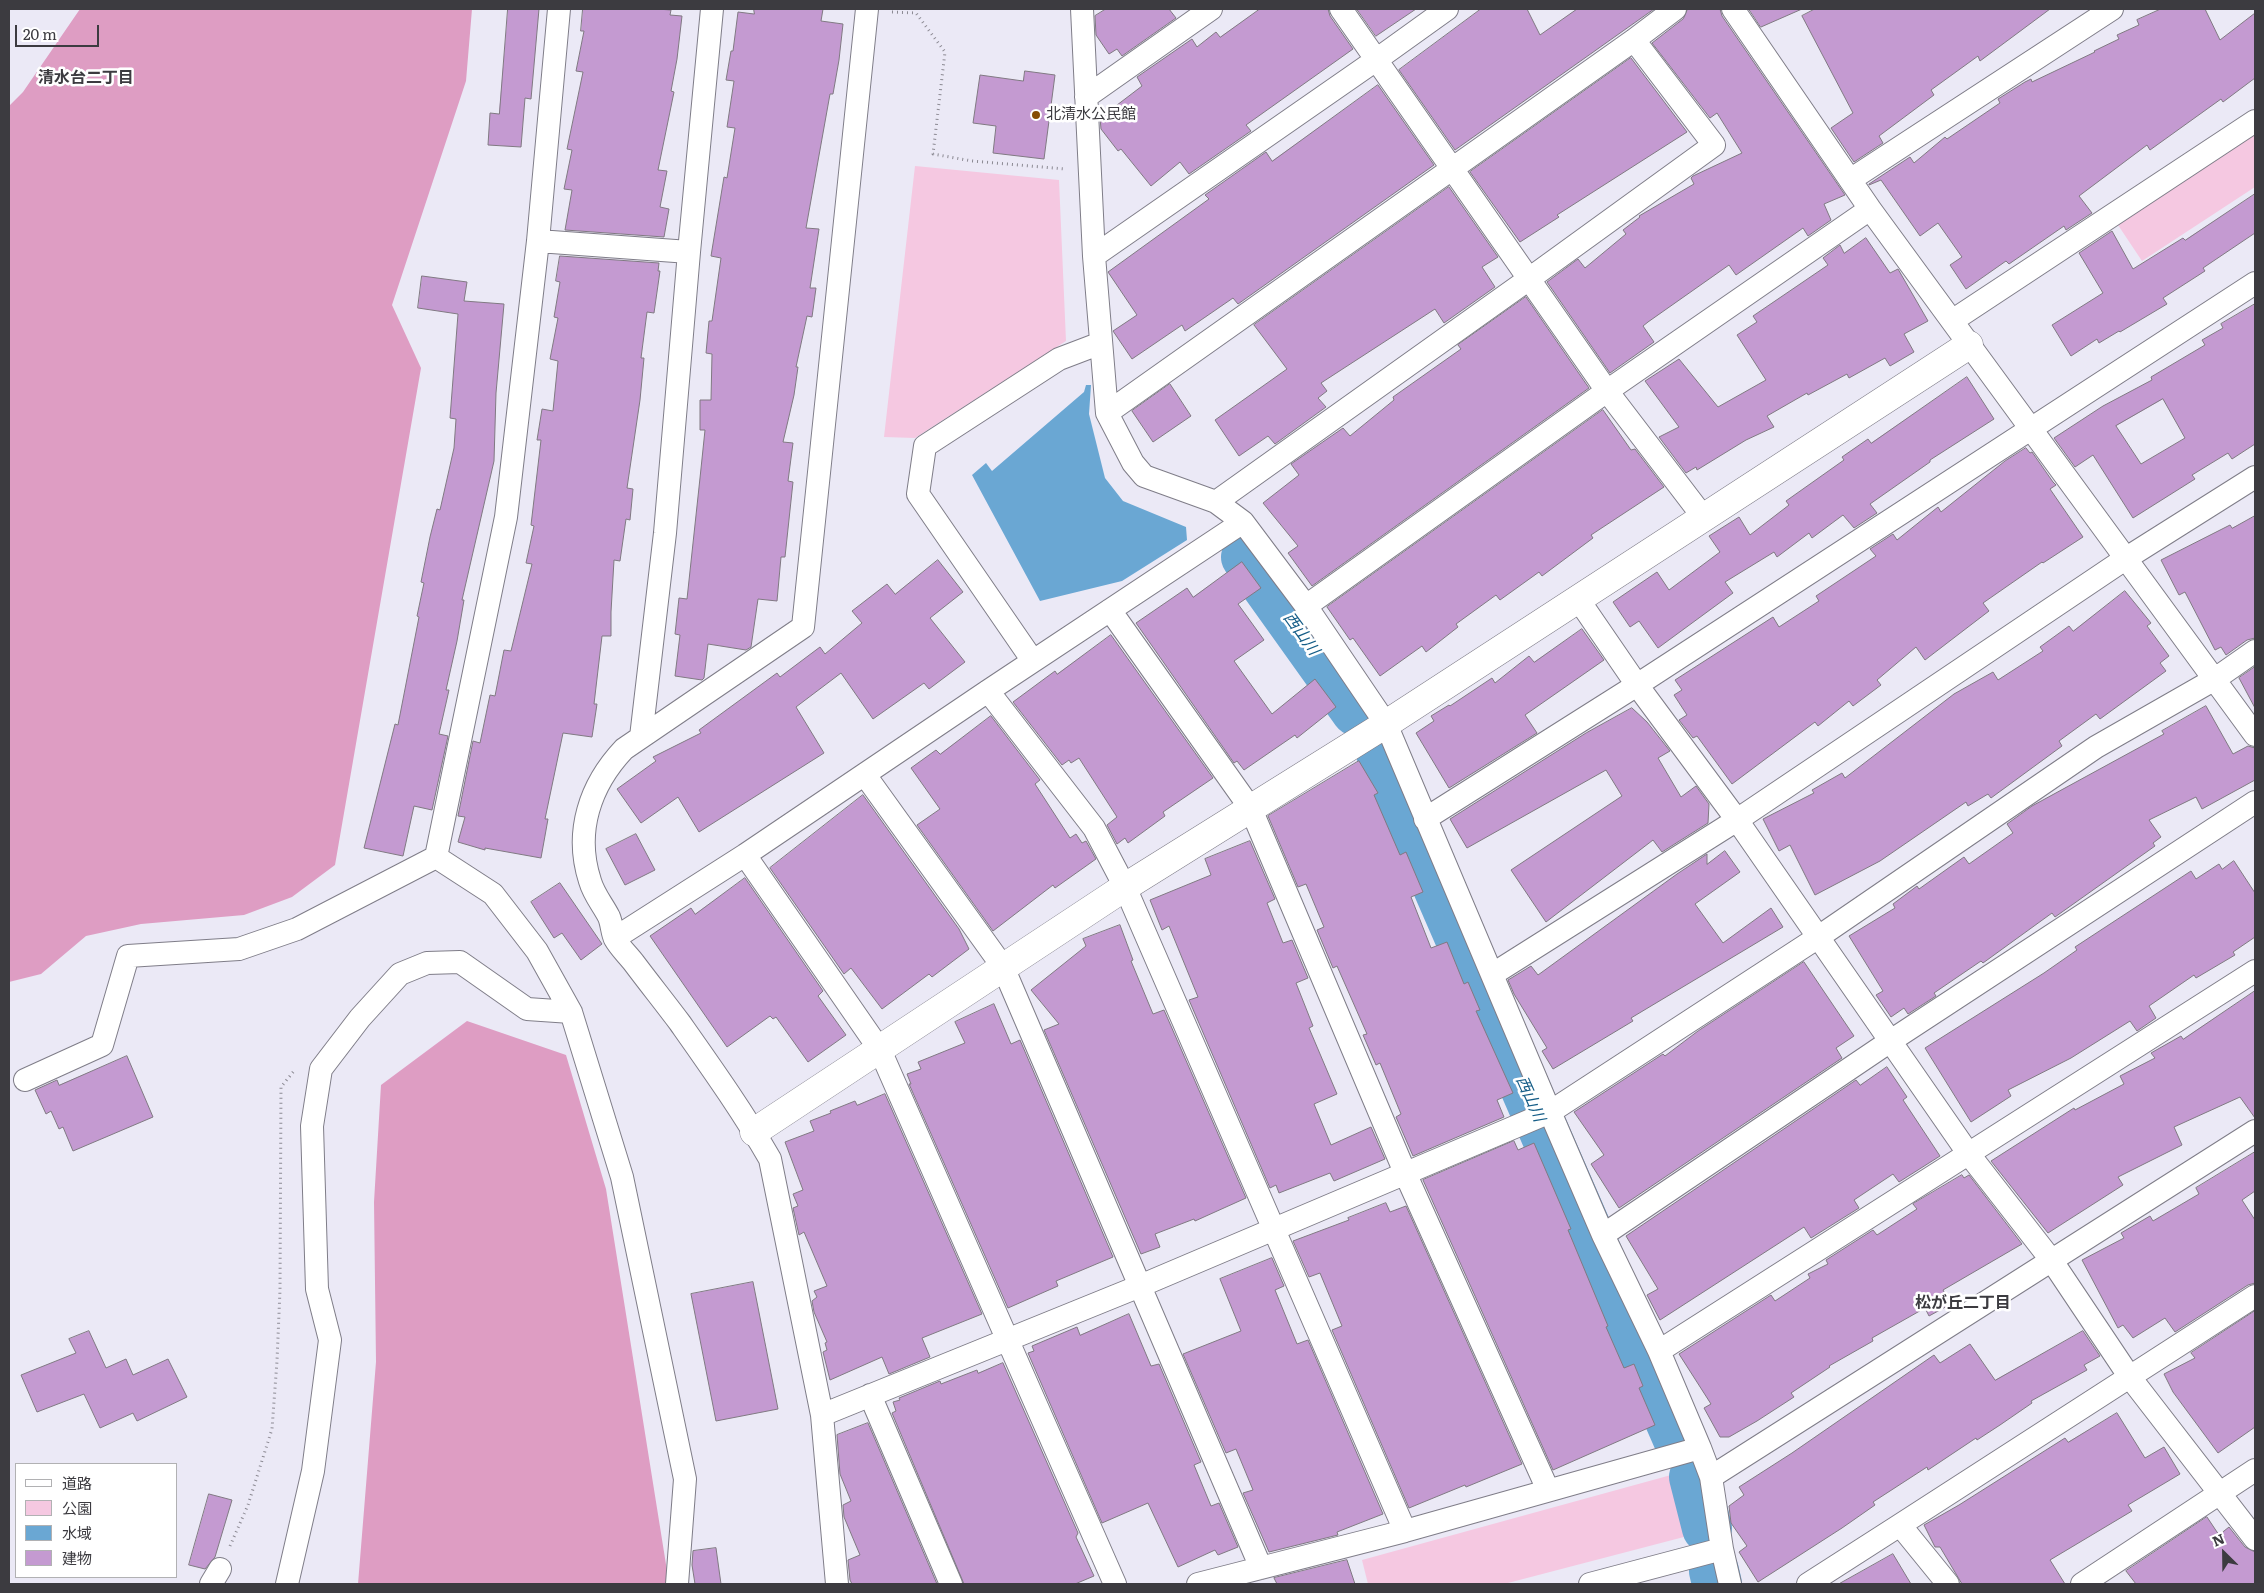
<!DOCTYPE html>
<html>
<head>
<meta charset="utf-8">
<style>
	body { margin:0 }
	#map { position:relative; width:2264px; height:1593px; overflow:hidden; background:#ebe9f6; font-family:Literata,"Noto Sans JP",serif }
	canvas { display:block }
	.frame { position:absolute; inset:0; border:10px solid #3c3b40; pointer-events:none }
	.legend { position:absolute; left:15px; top:1463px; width:162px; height:115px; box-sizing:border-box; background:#fff; border:1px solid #b1b1b3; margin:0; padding:6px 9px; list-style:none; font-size:15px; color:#3c3b40 }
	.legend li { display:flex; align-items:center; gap:10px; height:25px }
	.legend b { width:25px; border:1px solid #b1b1b3 }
	.north { position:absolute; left:2199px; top:1528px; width:50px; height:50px; -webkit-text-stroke:4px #fff; paint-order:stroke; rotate:337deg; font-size:14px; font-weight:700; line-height:20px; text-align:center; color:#3c3b40 }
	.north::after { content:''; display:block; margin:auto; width:18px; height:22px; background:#3c3b40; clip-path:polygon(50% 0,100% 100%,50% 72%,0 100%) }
	.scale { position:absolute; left:15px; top:25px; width:84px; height:22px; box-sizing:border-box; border:2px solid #3c3b40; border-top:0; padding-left:6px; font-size:15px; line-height:18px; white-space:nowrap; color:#3c3b40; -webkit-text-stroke:4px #fff; paint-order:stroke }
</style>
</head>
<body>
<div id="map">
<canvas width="2264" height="1593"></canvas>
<div class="frame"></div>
<ul class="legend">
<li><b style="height:6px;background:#fff"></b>道路</li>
<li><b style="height:14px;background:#f5c8e1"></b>公園</li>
<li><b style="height:14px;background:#6aa7d3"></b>水域</li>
<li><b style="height:14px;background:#c49ad1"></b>建物</li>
</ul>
<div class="north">N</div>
<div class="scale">20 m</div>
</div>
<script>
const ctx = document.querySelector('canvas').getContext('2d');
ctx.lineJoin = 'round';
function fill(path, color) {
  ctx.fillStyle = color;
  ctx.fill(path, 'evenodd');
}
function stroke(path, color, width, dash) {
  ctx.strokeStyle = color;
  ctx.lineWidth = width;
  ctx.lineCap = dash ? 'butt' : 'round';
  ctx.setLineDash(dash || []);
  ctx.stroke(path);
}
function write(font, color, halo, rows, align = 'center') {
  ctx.font = font + ' Literata,"Noto Sans JP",serif';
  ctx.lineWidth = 5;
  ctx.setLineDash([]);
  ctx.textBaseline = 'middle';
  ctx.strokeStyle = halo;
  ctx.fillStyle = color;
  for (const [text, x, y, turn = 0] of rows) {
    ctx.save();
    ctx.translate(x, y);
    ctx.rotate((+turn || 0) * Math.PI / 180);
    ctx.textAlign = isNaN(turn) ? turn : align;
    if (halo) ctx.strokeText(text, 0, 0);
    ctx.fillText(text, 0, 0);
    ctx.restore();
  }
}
const green = new Path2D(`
	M2255,132V187L2142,261L2116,222Z
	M915,166L1059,180L1066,341L915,438L884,437Z
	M1682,1472L1692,1478L1703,1532L1504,1584H1368L1362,1560Z`);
const forest = new Path2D(`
	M80,9H472L466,81L392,305L421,368L335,865L292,897L244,915L141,924L86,936L41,974L9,982V106L23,92Z
	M467,1021L566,1055L606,1189L668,1577L667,1584H358L376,1362L374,1202L381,1085Z`);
const water = new Path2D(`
	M1086,385H1091L1089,414L1105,478L1123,501L1186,527L1187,540L1122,581L1040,601L972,475L986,463L992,471L1084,392Z`);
const river = new Path2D(`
	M1246,557L1356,711
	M1382,759L1678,1439
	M1694,1477L1707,1528
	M1714,1571L1717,1584`);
const building = new Path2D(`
	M508,9H539L531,99L525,98L521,147L488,145L490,113L499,114Z
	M583,9H657L671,10L670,15L682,16L677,59L671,91L674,92L658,170L667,171L660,207L669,209L664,237L565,230L572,190L564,189L572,150L567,149L583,72L576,71L584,31H581Z
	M754,9H823L821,21L843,24L839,60L833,94H830L806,228L819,229L810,288H816L812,317L807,316L796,367H798L794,395L783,442L793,443L788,481L793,482L785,557H781L777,601L758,599L751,647L746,650L708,644L704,678L702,680L675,676L680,635L675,634L679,598L687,599L700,478L705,430H700V400H711L712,354L706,353L709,321H712L721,258L711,256L724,177L727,178L735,128L727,127L734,81L726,80L731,51H733L738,12L754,14Z
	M1106,9H1169L1176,18L1122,56L1117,49L1109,54L1096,35L1095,16Z
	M1260,9H1328L1330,16L1353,49L1246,125L1251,131L1189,174L1180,162L1151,186L1121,149L1118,151L1101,129L1100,118L1142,86L1137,77L1192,39L1197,47L1216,32L1220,37Z
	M1357,9H1416L1376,36Z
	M1481,9H1527L1540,35L1577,9H1654L1455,150L1399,70Z
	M1688,9H1720L1722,16L1845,195L1824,204L1831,220L1808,236L1803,228L1736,275L1729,265L1648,322L1643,326L1654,342L1610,373L1547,282L1578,259L1585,268L1626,234L1623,230L1640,217L1639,216L1694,184L1691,178L1693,176L1742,153L1717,113L1710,118L1652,43L1683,19Z
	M1749,9H1802L1761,27Z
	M1815,9H2050L1980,61L1978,56L1931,90L1934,95L1879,136L1883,143L1854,162L1831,128L1853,113L1802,16Z
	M2161,9H2205L2220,40L2255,13V78L2223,102L2221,99L2150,150L2147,145L2079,196L2092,213L2066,230L2064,226L2009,264L2006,261L1966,289L1950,265L1962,257L1938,223L1920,236L1881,180L1869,185V184L1910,157L1914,163L1945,137L1947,139L2000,103L1998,99L2025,82L2031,79L2032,82L2095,52L2094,51L2119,39L2117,35L2139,25L2137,20Z
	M1631,58L1687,132L1557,215L1559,217L1520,242L1470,172Z
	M1025,71L1055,75L1044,159L993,153L996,126L973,123L980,75L1023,81Z
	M1378,85L1434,165L1238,304L1233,298L1185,331L1182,325L1132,359L1113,331L1137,315L1108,272L1209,199L1205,195L1266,152L1272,161Z
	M1449,187L1498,257L1482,267L1495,287L1444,323L1435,309L1321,383L1327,391L1318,398L1326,407L1275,444L1268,436L1239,456L1215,420L1287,369L1254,325Z
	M2255,194V233L2203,268L2205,271L2163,298L2167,304L2120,332L2119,331L2099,343L2097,339L2071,356L2052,325L2103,293L2079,253L2112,231L2133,269L2183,238L2185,240Z
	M1866,238L1890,273L1898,269L1928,321L1904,334L1914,352L1890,366L1885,358L1849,378L1847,374L1808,395L1807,393L1767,416L1774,427L1746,440L1697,470L1696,467L1686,473L1659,437L1679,427L1645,381L1679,359L1718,407L1766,380L1737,335L1757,322L1753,316L1828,265L1823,258L1840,245L1844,253Z
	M560,256L659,263L658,271H660L654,313L647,312L641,358H644L640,400L627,488L633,489L630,520L626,519L620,561L614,560L611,612V636H602L594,704H597L592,737L563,733L545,819H548L541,858L485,848V850L458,842L465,817L458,816L473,741L480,743L490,695L495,696L504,650L511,651L532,564L526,563L534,526L531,525L541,440H537L542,409L553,411L558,361L550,359L558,318L554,317L560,282L556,281Z
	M422,276L467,282L464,301L504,304L496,393L494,461L462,600H464L457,641L446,690H449L439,734L448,736L432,810L414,806L403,856L364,848L395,724L398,725L419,617L417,616L424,583L421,582L430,537L437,509L440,510L454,448L456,419L450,418L458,314L418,308Z
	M1526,297L1589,388L1312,586L1288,553L1298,546L1263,503L1299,475L1291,464L1343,428L1350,436L1394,400L1393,397L1461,349L1458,345Z
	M2255,304V444L2232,459L2228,453L2192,475L2195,479L2133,518L2093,455L2075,467L2054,438L2103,406L2152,380L2151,377L2205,345L2202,340L2223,328L2221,324ZM2163,399L2185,438L2141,464L2116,426Z
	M1967,377L1994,419L1930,460V462L1870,504L1877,513L1854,528L1843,515L1812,538L1809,533L1777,557L1774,552L1725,582L1733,593L1658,648L1639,621L1630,627L1613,602L1657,572L1669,590L1720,552L1709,536L1739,517L1750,535L1789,505L1786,501L1844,460L1842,457L1868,439L1871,443Z
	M1170,384L1191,416L1153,442L1132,411Z
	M1603,410L1631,450L1635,449L1664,487L1591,535L1593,538L1542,576L1539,572L1500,600L1496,595L1456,624L1458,627L1426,652L1422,646L1380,676L1353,638L1350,640L1327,607Z
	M2026,448L2030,453L2032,452L2053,482L2056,485L2050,489L2083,537L2043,563L2042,562L1983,603L1989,611L1925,660L1916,647L1877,680L1881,685L1853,706L1849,701L1818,726L1815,722L1732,784L1697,736L1693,738L1679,720L1687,715L1674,695L1682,690L1675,680L1773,617L1779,627L1819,601L1816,596L1876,556L1870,549L1893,534L1897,540L1938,507L1941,512L2005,461Z
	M2255,516V638L2247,640L2226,655L2221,647L2215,650L2185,592L2179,595L2161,560L2230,525L2232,528Z
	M938,560L963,592L930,618L965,662L929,689L924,683L873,719L841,673L796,707L824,753L699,832L678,797L641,823L617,789L656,761L653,757L701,733L699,730L777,673L780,677L820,647L825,654L862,623L852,611L887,584L895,594Z
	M1242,562L1261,588L1238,604L1264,640L1234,661L1272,714L1315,679L1336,707L1297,738L1295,735L1244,770L1237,761L1234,763L1136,623L1187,588L1193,597Z
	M2125,591L2151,623L2147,626L2169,656L2160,663L2166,671L2100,719L2096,714L2059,741L2062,746L1991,798L1988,794L1968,806L1966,802L1880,861L1815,895L1790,845L1779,851L1763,819L1814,793L1812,790L1842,773L1845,778L1954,694L1993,672L1998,680L2043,651L2040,647L2069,626L2073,631Z
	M1582,629L1604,660L1525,715L1537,733L1449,788L1416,733L1434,721L1431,716L1449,705L1450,706L1492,678L1495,683L1529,656L1534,662Z
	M1111,635L1213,778L1163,812L1165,816L1128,843L1125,838L1117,844L1107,825L1117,817L1079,758L1071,763L1069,760L1062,765L1013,702L1055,671L1057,674Z
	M2255,667V708L2239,678Z
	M2206,706L2233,754L2248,746L2255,748V780L2202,809L2196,797L2149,820L2161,837L2153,843L2155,846L2055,917L2052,913L1983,963L1981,961L1934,993L1936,996L1908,1014L1904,1008L1891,1017L1876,995L1883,991L1849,936L1895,908L1893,904L1917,886L1919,889L1964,857L1969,864L2013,833L2007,824L2032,806L2164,734L2162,731Z
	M1632,708L1647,722L1670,751L1658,758L1681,797L1696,786L1709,804L1708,823L1662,852L1653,840L1546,922L1511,870L1622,796L1606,770L1467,848L1450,819L1586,733Z
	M991,716L1040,780L1035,784L1070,838L1076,834L1082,843L1086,841L1096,859L1055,888L1053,885L993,931L917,825L940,809L911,768L936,750L940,754Z
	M1359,761L1378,793L1374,795L1400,855L1406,852L1423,892L1411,897L1431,948L1447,942L1464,984L1468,982L1480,1010L1476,1011L1513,1093L1497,1100L1504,1117L1413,1156L1396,1117L1401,1114L1380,1063L1376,1065L1363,1035L1367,1034L1337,966L1333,968L1317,930L1324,927L1306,884L1298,887L1268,816Z
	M863,795L959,929L969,949L932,977L929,974L882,1009L851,968L844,974L770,868Z
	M636,834L655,870L625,885L606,849Z
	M1250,841L1275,899L1267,903L1283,943L1292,940L1308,978L1296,983L1313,1026L1309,1028L1337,1094L1314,1104L1331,1145L1371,1127L1385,1159L1334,1181L1330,1173L1279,1193L1276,1185L1270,1188L1189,1000L1198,997L1169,926L1162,930L1150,900L1211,875L1205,859Z
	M1725,851L1740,872L1695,904L1723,943L1771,908L1783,927L1631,1018L1633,1021L1553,1069L1542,1051L1547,1048L1514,994L1508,980L1531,966L1538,975L1677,874L1707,854V864Z
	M2234,861L2255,893V937L2233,952L2235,955L2196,978L2194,975L2149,1006L2156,1018L2137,1031L2130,1021L2071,1058L2008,1090L2011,1096L1971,1122L1925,1048L2044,973L2077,950L2075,947L2191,871L2196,879L2219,864L2222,869Z
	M745,878L823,991L818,996L846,1035L808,1062L776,1017L773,1019L770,1016L727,1047L650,936L691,908L695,914Z
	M560,883L602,944L581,960L562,933L554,938L531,902Z
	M1120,925L1133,960L1131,961L1153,1014L1164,1010L1246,1198L1195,1221L1194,1219L1155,1234L1160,1247L1141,1254L1044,1030L1059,1024L1031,990L1086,946L1083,939Z
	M1804,962L1854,1036L1836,1048L1842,1058L1619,1208L1591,1164L1604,1155L1574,1112L1663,1054L1665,1056L1698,1031Z
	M2255,991V1118L2240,1097L2174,1127L2182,1145L2118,1177L2123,1185L2048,1233L1991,1161L2074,1108L2075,1110L2124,1084L2120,1076L2155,1058L2151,1053L2181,1036L2183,1039Z
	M994,1004L1011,1044L1020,1040L1113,1257L1056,1281L1058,1286L1008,1308L909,1084H911L907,1074L921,1069L918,1062L965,1043L955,1022Z
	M127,1056L153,1117L73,1151L63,1127L59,1129L51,1111L46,1114L35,1090L57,1080L59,1085Z
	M1887,1067L1907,1097L1903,1100L1940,1156L1899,1182L1893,1174L1854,1200L1859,1208L1811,1238L1804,1227L1660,1320L1647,1295L1658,1289L1626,1236L1856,1080L1860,1085Z
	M885,1094L982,1314L922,1338L930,1357L889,1374L882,1357L830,1380L823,1352L827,1350L825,1343L827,1342L814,1312L812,1301L817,1297L814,1291L827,1286L804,1232L799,1235L793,1208L798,1206L793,1194L803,1190L785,1142L814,1131L810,1121L831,1113L830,1111L855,1101L857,1105Z
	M1514,1141L1518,1150L1534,1143L1571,1229L1568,1230L1608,1326L1606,1327L1624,1368L1634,1364L1643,1386L1639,1388L1655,1425L1553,1470L1423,1180Z
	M2255,1152V1191L2242,1200L2255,1220V1283L2248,1285L2175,1332L2165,1318L2133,1338L2123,1325L2118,1328L2082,1260L2124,1238L2121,1233L2150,1216L2153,1221L2199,1194L2196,1188Z
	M1962,1175L1964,1178L1969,1175L2022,1244L1943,1290L1951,1304L1929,1316L1925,1308L1872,1338L1873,1341L1829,1366L1830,1367L1791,1393L1794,1397L1757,1421L1729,1437H1720L1704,1408L1711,1404L1679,1354L1771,1295L1775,1301L1810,1278L1808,1274L1828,1264L1826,1260L1873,1230L1877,1235L1917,1209L1913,1204Z
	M1386,1203L1390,1212L1406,1206L1522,1464L1466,1487L1465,1485L1409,1508L1332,1330L1342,1326L1320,1273L1309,1277L1293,1241L1349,1220L1348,1218Z
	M1272,1258L1284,1286L1275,1290L1297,1344L1308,1340L1383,1514L1337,1532L1338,1535L1269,1552L1243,1493L1253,1490L1236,1449L1226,1453L1183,1354L1241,1331L1220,1279Z
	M753,1282L778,1409L716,1421L691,1294Z
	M2255,1311V1427L2218,1453L2173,1392L2164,1374L2195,1358L2191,1353Z
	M1129,1314L1151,1366L1159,1364L1201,1462L1194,1465L1211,1506L1219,1503L1238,1547L1218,1555L1215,1550L1178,1567L1148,1503L1102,1523L1028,1353L1034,1351L1032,1346L1077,1327L1080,1335Z
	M89,1331L106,1368L126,1359L133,1375L168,1359L187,1397L137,1421L133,1413L100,1428L84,1394L37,1412L21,1375L76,1353L69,1339Z
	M2083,1331L2100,1356L2084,1365L2087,1370L2031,1401L2032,1403L2000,1425L1977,1440L1976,1438L1928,1470L1927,1467L1873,1502L1875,1505L1842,1528L1758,1582L1739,1552L1747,1546L1731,1523L1729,1506L1744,1495L1739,1487L1792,1453L1934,1355L1940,1363L1970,1344L1995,1380Z
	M1003,1363L1078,1533L1076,1537L1094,1576L1075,1584H964L892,1413L896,1411L893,1402L900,1400L899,1398L940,1381L941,1384L977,1370L978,1373Z
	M2117,1413L2145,1458L2164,1447L2180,1474L2128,1505L2132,1511L2050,1560L2065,1584H1962L1940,1547H1935L1924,1525L1959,1505L2065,1438L2068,1442Z
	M868,1423L937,1584H852L850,1580L848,1560L860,1555L844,1517L843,1505L851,1501L840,1474L837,1435Z
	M209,1494L232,1500L215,1557L205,1569L189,1565Z
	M2207,1517L2219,1535L2229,1527L2245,1547L2255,1552V1584H2136L2126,1571Z
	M716,1548L721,1584H695L692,1565L693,1551Z
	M1893,1554L1911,1584H1839Z
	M1347,1560L1355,1584H1277L1274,1578Z`);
const path = new Path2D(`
	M892,12L916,13L945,52L933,154L972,161L1065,169
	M230,1546L248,1505L272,1429L277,1361L280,1290L281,1087L294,1071`);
const street = new Path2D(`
	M1082,9L1094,256L1107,413L1133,463L1144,476L1216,502L1243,522L1306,606L1386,724L1550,1112L1603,1235L1659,1351L1700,1448L1711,1477L1722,1549L1730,1584
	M1341,9L1607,391L1704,518
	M1733,9L1870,209L2255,735
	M1086,97L1211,9
	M1850,180L2112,9
	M538,241L689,252
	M1094,256L1376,60L1447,9
	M1952,321L2255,121
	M1107,413L1634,40L1675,9
	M1216,502L1529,279L1714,145L1634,40
	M1578,599L1637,685L1737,820L1968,1153L2052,1261L2129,1376L2255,1539
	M1306,606L1607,391L1870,209
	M1110,610L1251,809L1406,1175L1548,1490
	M1033,661L918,494L925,446L1059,359L1101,343
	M988,691L1094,828L1125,887L1405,1531
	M641,737L665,533L689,252L712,9
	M865,775L1003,967L1261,1568
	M1425,819L1637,685L2255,283
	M745,855L880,1050L1115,1584
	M436,857L506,517L538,241L559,9
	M615,938L745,855L988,691L1243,522
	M1493,974L1737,820L2125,559L2255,477
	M25,1080L102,1045L128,956L239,949L297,929L436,857L493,894L537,951L571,1012L622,1177L685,1479L677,1584
	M1603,1235L1889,1042L2255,802
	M1659,1351L2255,971
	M870,1395L951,1584
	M822,1415L1140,1286L1550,1112L1817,938L2096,747L2215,679L2255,651
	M1711,1477L2255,1131
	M1900,1525L2255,1296
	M211,1584L220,1569
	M287,1584L313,1471L330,1340L317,1289L312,1126L321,1069L360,1018L400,974L427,963L460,962L527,1009L571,1012
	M837,1584L822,1415L770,1159C743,1112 711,1067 680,1023C665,1003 649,983 634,963C628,955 620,948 615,939C612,933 612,924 609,917C603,905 594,895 590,881C574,832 590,785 624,749L803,627L867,9
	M1198,1584L1405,1531L1700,1448
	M1590,1584L1722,1549
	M1808,1584L1900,1525L1948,1584
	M2082,1584L2255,1470`);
const secondary = new Path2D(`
	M754,1132L1125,887L1386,724L1969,345`);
const markers = [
	[1036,115,5,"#864b04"]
];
const poiNames = [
	["北清水公民館",1046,115]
];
const neighbourhoodNames = [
	["清水台二丁目",86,78],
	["松が丘二丁目",1963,1303]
];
const waterNames = [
	["西山川",1301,634,54],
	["西山川",1530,1099,66]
];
fill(green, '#f5c8e1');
fill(forest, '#de9dc3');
fill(water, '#6aa7d3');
stroke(river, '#6aa7d3', 50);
fill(building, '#c49ad1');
stroke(building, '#807982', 1);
stroke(street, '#7f7d88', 24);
stroke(secondary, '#7f7d88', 29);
stroke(path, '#8b8992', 3, [1, 4]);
stroke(street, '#fff', 22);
stroke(secondary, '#fff', 28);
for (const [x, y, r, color] of markers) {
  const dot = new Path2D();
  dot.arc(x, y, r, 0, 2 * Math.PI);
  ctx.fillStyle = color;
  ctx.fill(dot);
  stroke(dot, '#fff', 2);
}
write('15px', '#3c3b40', '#fff', poiNames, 'left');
write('bold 16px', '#3c3b40', '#fff', neighbourhoodNames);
write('italic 16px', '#155d87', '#fff', waterNames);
</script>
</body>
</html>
